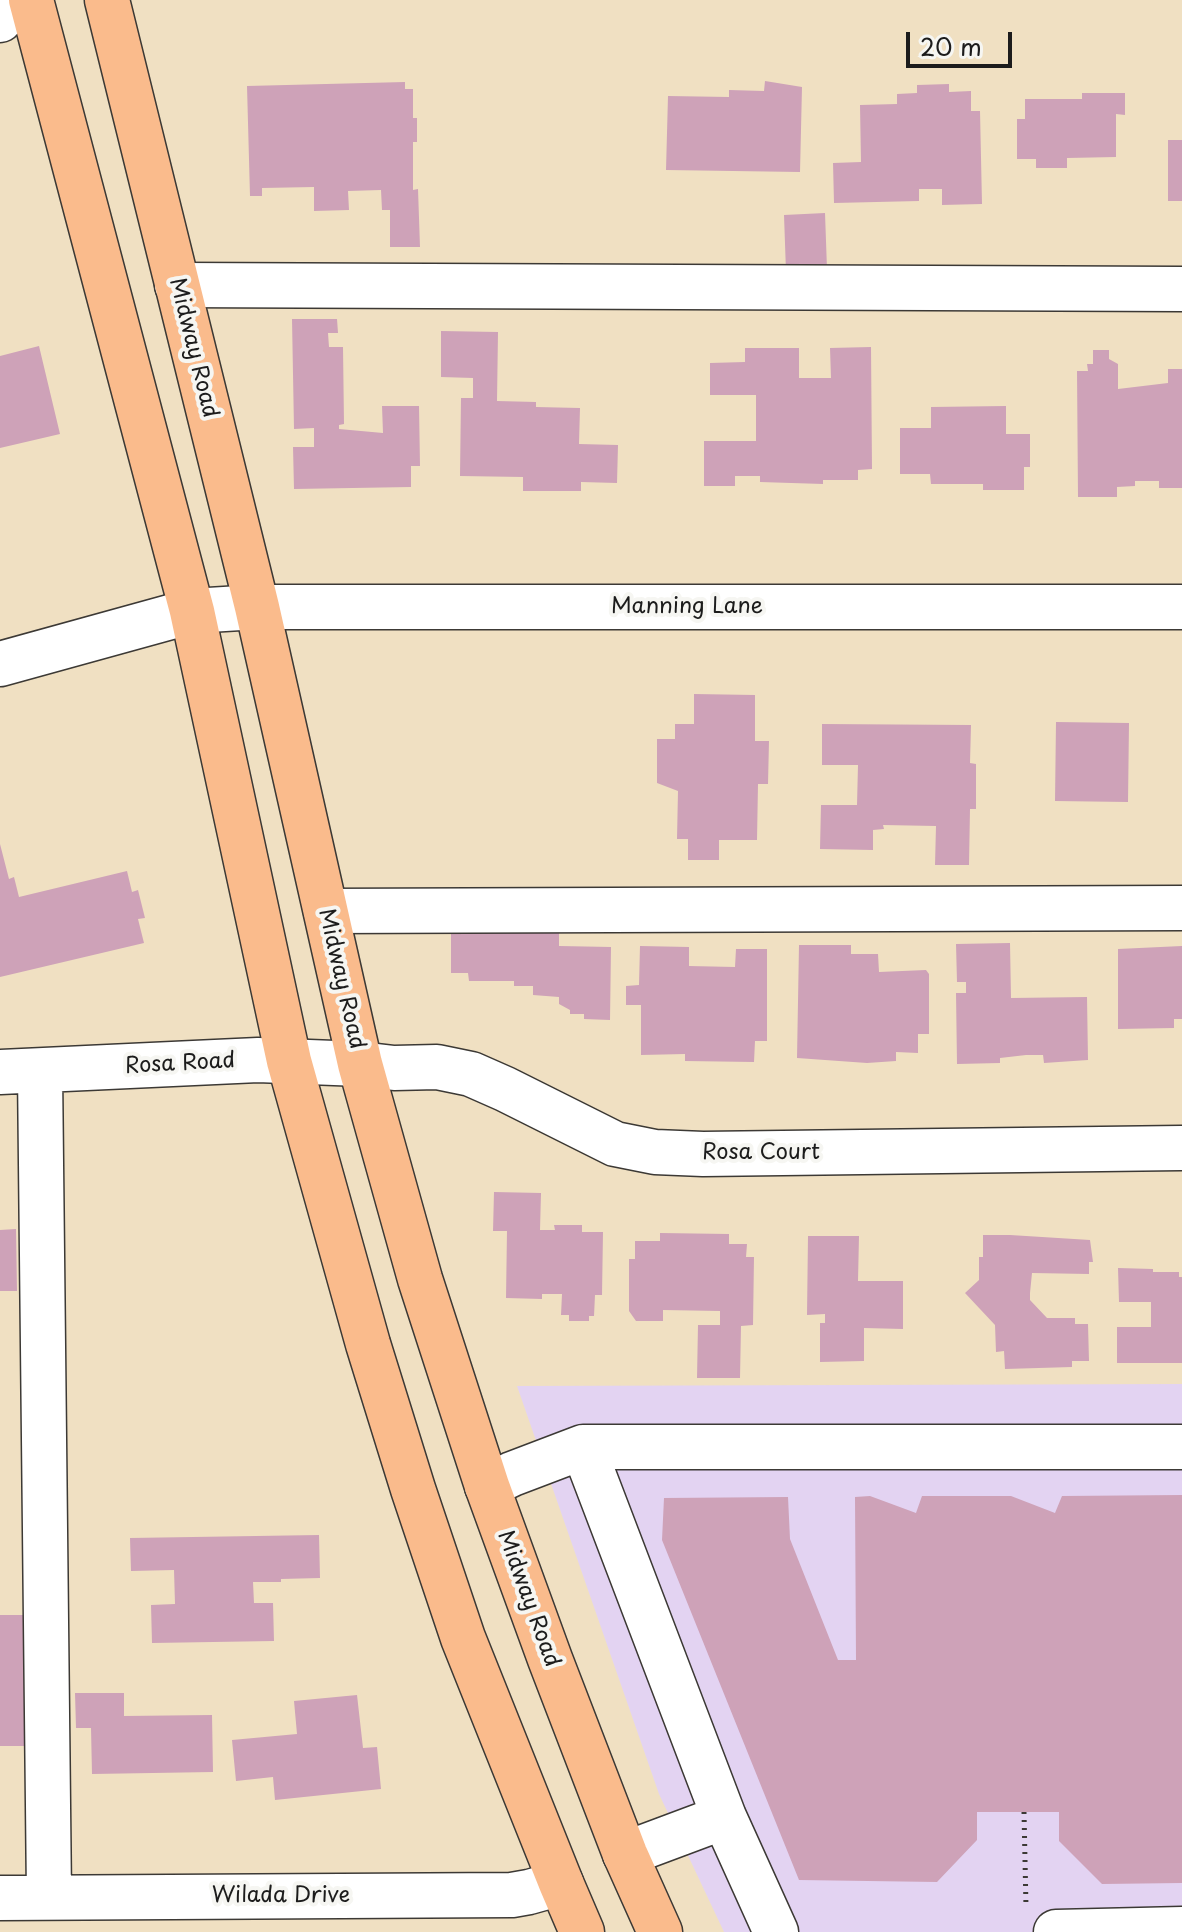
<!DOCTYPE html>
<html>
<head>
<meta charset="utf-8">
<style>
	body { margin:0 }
	#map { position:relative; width:1182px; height:1932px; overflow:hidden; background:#f0e0c2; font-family:"Playpen Sans",sans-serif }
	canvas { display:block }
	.scale { position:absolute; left:906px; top:32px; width:106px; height:36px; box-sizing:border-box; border:4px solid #1c1c1c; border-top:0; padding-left:10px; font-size:24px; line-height:28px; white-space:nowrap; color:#1c1c1c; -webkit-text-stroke:6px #f6f6f2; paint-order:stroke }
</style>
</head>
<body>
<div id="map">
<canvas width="1182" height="1932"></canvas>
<div class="scale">20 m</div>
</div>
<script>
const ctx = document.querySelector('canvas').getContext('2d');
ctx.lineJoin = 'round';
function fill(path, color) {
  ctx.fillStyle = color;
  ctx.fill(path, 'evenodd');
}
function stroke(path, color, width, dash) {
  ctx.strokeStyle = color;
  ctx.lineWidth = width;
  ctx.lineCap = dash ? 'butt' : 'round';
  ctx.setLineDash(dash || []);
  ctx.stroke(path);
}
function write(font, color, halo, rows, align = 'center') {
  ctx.font = font + ' "Playpen Sans",sans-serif';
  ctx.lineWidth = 8;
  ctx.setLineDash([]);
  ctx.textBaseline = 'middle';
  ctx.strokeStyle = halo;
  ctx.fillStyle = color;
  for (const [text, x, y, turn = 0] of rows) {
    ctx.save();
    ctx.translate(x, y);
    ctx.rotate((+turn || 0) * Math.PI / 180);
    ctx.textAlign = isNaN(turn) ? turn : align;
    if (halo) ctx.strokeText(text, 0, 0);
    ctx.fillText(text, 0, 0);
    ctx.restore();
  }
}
const built = new Path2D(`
	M1182,1384V1932H724L659,1794L517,1386Z`);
const building = new Path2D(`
	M765,81L802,87L800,172L666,170L668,96L729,97V90L764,91Z
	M405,82V89H413V118H417V142H413V190L418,189L420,247H390V210H382L381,190L348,191L349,210L314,211V187L262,188V196H250L247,86Z
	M949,84V92L971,91V111H980L982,204L942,205V189H919V201L834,203L833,163L861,162L860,105L897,104V94L917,93V85Z
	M1082,93H1125V115L1116,114V157L1067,158V168H1036V159H1017V119H1025V99H1082Z
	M1168,140H1182V201H1168Z
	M825,213L827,269L786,272L784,215Z
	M292,319H337L338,333H328L329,347H343L344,424L339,425V429L383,433L382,406H419L420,466H411V487L294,489L293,447H314V428L294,429Z
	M441,331L498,332L497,401L536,402V407L580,408L579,444L618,445L617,483L581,482V491H523V477L460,476L461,398H473V378L441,377Z
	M39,346L60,434L0,448V356Z
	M871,347L872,469L858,470V480H823V484L760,482V476H735V486H704V441H756V395H710V363L745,362V348H799V378H831L830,348Z
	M1093,350H1109V359L1118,364V389L1168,383V369H1182V488H1159V481H1135V486L1117,487V497H1078L1077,371H1088L1087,364H1093Z
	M1006,406V434H1030V467H1024V490H983V484H931L930,474H900V428H931V407Z
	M694,694L755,695V741H769L768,784H758L757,840H719V860H688V839H677L678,791L657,783V739H675V724H694Z
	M1056,722L1129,723L1128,802L1055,801Z
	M822,724L971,725L970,763L976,764V809H970L969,865H935L936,826L883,825L884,829L873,830V850L820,849L821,805H857L858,765H822Z
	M0,844L9,879L14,877L19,897L127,871L132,892L138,890L145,918L138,919L144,943L0,977Z
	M451,921L559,928V946L611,947L610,1020L584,1019V1014H570V1010L559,1004V997L533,995V986H514V981H469L468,973H451Z
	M1010,943L1011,998L1087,997L1088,1060L1044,1063L1043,1055H1026L1000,1058V1063L957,1064L956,993H966V982H957L956,944Z
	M799,945H851V954H878L879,972L926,970L929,974V1034H918V1053L896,1052V1061L867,1063L797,1058Z
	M640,946L689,947V966L735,967L736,949H767V1041H755L754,1062L685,1061V1054L641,1055V1005H626V986L639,985Z
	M1182,946V1019H1174V1028L1118,1029V949Z
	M494,1192L541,1193L540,1230H555L554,1225H582V1232H603L602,1295H595L594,1316H589V1321H569V1315H561L562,1294H542V1299L506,1298L507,1231H493Z
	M16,1229L17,1291H0V1230Z
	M660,1233L729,1234V1244H747L746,1257H754L753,1325L741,1326L740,1378H697L698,1325H720V1311L663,1310V1321H636L629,1311V1259H635V1241H660Z
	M983,1235H1010L1090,1240L1093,1262H1089V1274L1032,1273L1030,1293V1300L1047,1318H1075V1324H1088L1089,1361H1072V1367L1005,1369L1004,1351L996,1352L995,1325L965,1293L979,1280V1257H983Z
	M808,1236H859L858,1281H903V1329L864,1328V1361L820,1362V1323H825V1314L807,1315Z
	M1118,1268L1153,1269V1272H1179V1277H1182V1363H1117V1327H1151V1302H1119Z
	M1182,1495V1883L1102,1884L1059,1841V1812H977V1840L937,1882L799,1880L662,1540L664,1498L788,1497L790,1539L838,1660H856L855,1497L870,1496L916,1513L922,1496H1011L1055,1513L1062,1496Z
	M319,1535L320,1578L281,1579V1582H253L254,1603H273L274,1641L152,1643L151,1605L175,1604L174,1570L131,1571L130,1538Z
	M0,1615H26L27,1746H0Z
	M75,1693H124V1716L212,1715L213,1772L92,1774L91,1728H76Z
	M357,1695L363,1748L377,1747L381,1789L275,1800L273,1777L236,1781L232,1740L297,1734L294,1701Z`);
const path = new Path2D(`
	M1024,1812L1026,1907`);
const minor = new Path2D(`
	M0,20L16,0
	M177,285L1182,289
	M0,664L192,611L257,607H1182
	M326,911L1182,908
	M40,1071L49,1897
	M0,1072L258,1060L360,1064L394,1068L437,1067L471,1074L505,1089L615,1144L655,1152L703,1154L1181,1148
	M583,1447L724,1817L776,1932
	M487,1486L512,1474L583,1447H1182
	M625,1854L724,1817
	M0,1898L512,1895L529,1892L561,1883
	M1056,1932L1182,1929`);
const major = new Path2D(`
	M31,0L192,611L289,1061L368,1344L413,1489L463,1638L561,1883L582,1932
	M107,0L257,607L360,1064L420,1279L487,1486L550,1659L625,1854L660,1932`);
const streetNames = [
	["Midway Road",193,348,76],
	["Manning Lane",687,607],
	["Midway Road",341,979,77],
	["Rosa Road",180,1064,-3],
	["Rosa Court",761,1153],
	["Midway Road",528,1599,70],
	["Wilada Drive",281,1896]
];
fill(built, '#e3d3f2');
fill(building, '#cea2b8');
stroke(minor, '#3c3935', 47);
stroke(major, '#3c3935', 47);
stroke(path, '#3c3935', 5, [2, 6]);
stroke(minor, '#fff', 44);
stroke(major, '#fabb8c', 44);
write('22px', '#1c1c1c', '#f6f6f2', streetNames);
</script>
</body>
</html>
